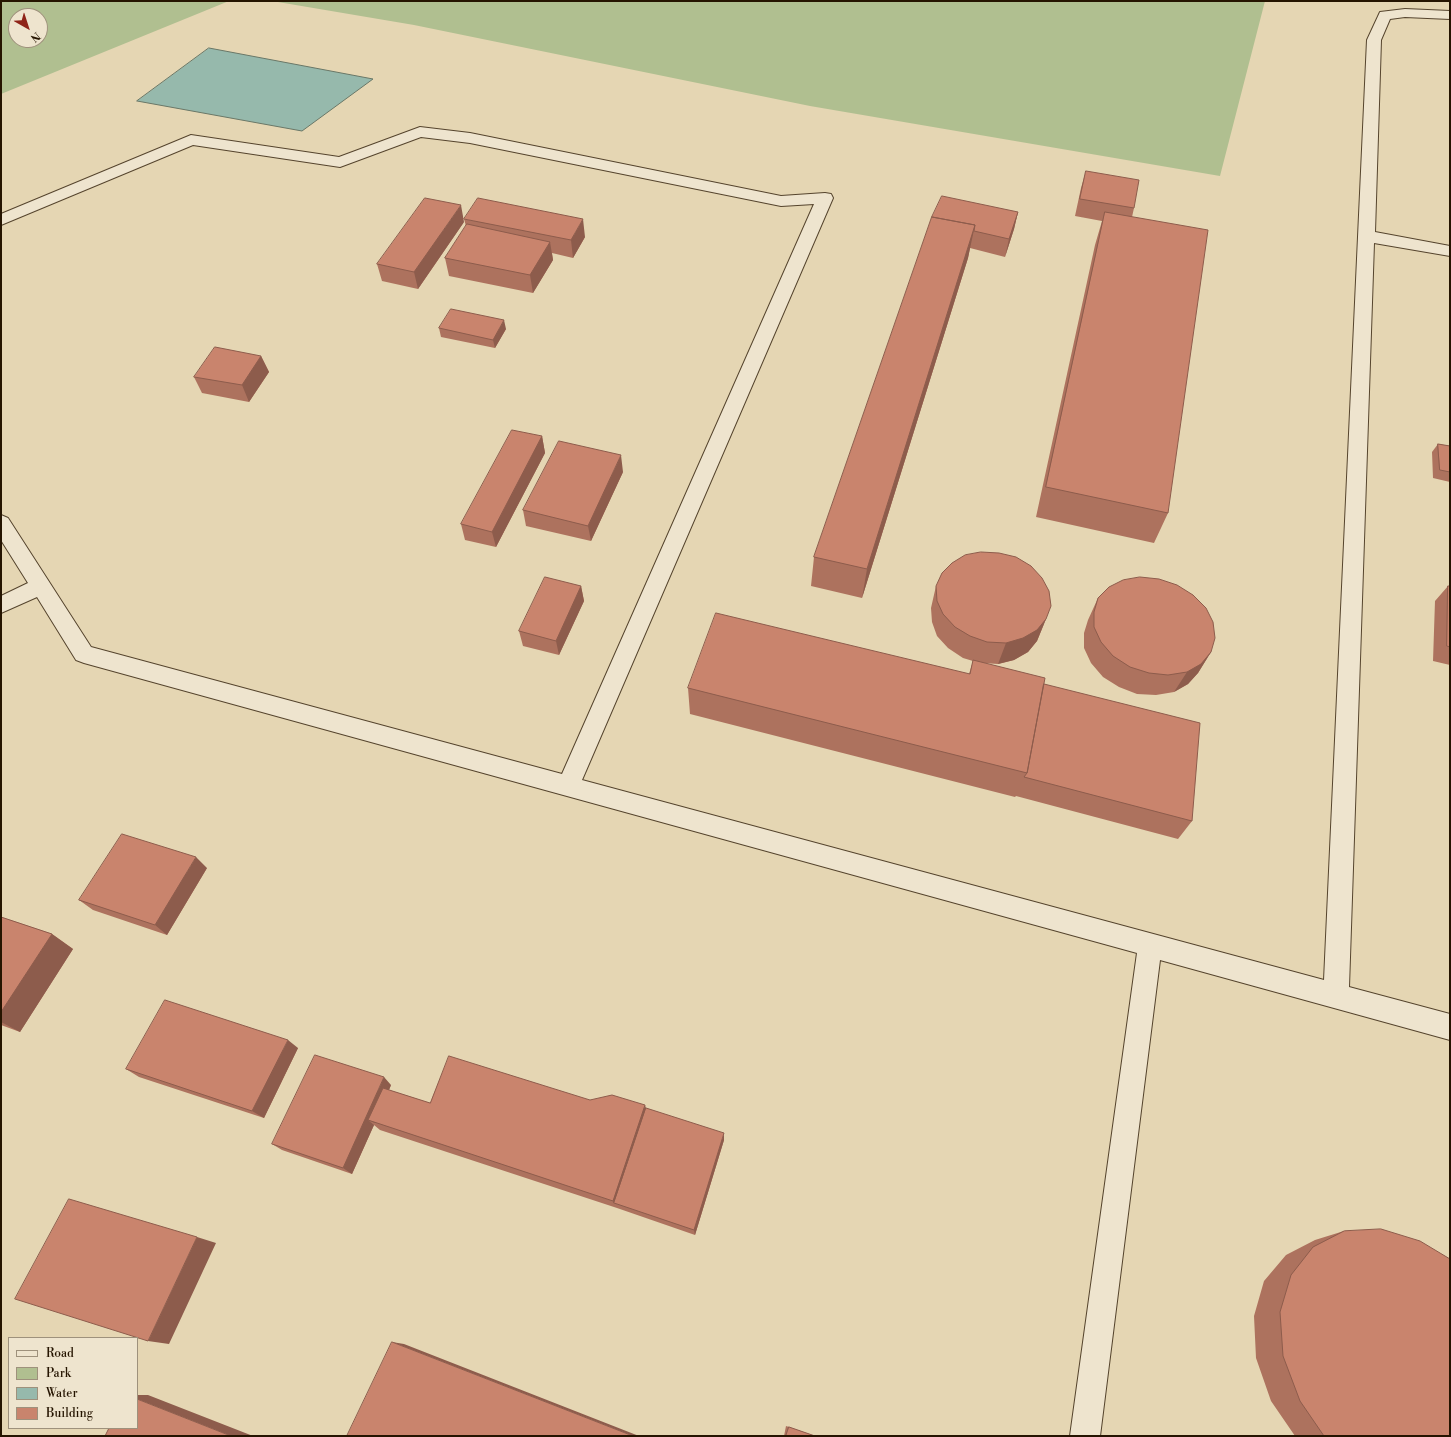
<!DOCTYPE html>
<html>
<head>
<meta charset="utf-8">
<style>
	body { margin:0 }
	#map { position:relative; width:1451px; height:1437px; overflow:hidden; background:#e5d6b3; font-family:"Libre Bodoni",serif }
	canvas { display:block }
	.frame { position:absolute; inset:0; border:2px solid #251400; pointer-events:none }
	.legend { position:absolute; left:8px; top:1337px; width:130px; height:92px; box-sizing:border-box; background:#eee4ce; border:1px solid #9e917c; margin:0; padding:5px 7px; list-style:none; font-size:12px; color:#251400 }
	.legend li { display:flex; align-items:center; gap:8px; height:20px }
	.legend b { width:20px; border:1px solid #9e917c }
	.north { position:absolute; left:8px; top:8px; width:40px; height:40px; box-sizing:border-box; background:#eee4ce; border:1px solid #9e917c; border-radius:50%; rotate:141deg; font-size:11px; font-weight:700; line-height:16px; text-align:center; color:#251400 }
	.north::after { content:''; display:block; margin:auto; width:14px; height:18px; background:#8f2418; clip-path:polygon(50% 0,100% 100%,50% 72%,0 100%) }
</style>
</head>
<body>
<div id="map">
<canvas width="1451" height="1437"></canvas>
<div class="frame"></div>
<ul class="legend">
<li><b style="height:5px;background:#eee4ce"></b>Road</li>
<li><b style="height:11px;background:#b0bf90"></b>Park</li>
<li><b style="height:11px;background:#96b9ac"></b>Water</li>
<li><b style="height:11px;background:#c9846d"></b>Building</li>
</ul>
<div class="north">N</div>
</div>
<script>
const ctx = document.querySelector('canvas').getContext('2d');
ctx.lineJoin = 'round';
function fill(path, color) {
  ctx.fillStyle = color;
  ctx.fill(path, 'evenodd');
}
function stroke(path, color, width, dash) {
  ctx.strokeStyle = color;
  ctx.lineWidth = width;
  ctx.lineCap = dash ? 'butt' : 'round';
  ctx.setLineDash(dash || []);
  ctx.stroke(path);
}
const green = new Path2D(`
	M1,1H229L1,94ZM16,16H40V40H16Z
	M272,1H1265L1220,176L810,106L414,25Z`);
const water = new Path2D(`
	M209,48L373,79L302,131L137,101Z`);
const minor = new Path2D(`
	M1405,9L1450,11V19L1405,17L1390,19L1381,40L1375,232L1450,246V256L1374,243L1349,987L1450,1014V1040L1160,960L1100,1436H1070L1137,953L84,663L76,660L37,597L1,613V596L28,583L1,540V515L8,518L91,647L562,774L814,204L781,206L470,143L421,137L340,167L193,145L1,225V214L191,135L339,157L420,127L470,133L781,196L825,193L831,194L833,198L582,780L1324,980L1367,40L1380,12Z`);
const wall = new Path2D(`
	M1086,171L1134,208L1132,217L1168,513L1154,543L1036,517L1095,245L1102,221L1075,216L1081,188Z
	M1018,212L1014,229L1005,257L970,248L968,258L862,598L811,586L814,557L932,217Z
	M464,219L585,237L573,258L552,253L553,260L533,293L449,276L445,258L466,226Z
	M464,222L418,289L382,281L377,264Z
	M439,328L506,329L495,348L441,337Z
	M261,356L269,372L249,402L202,393L194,377Z
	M542,436L545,453L496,547L465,540L461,524Z
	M1438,444L1450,446V482L1433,478L1432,452Z
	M623,472L591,541L526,526L523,510Z
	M581,586L584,601L559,655L523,646L519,631Z
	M936,586L1046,619L1037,641L1028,652L1014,660L998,664L983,663L1044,684L1192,821L1178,839L1016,796L1015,797L690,714L688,688L969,674L973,661L963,658L948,648L937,636L932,622L931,608Z
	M1448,586H1450V665L1433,661L1435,601Z
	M1098,598L1211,652L1198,673L1188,684L1174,692L1156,695L1137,694L1119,687L1103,677L1091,663L1084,648V633L1088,620Z
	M207,868L167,935L93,910L79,900Z
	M1,917L52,934L73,949L20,1032L1,1025Z
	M298,1048L264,1118L139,1077L126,1069Z
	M391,1085L389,1090L430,1103L590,1100L646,1108L724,1140L695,1235L617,1208L380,1130L374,1125L352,1174L282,1150L272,1144Z
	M1344,1231L1450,1436H1295L1271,1401L1256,1358L1254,1316L1264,1281L1286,1255L1315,1240Z
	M786,1426L789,1427L815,1436H784Z`);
const shadedWall = new Path2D(`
	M461,205L464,222L418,289L414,272Z
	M1018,212L1014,229L1005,257L1009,239Z
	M583,219L585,237L573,258L571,240Z
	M975,225L968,258L862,598L867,569Z
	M550,242L553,260L533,293L530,275Z
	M504,320L506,329L495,348L493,340Z
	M261,356L269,372L249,402L242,385Z
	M542,436L545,453L496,547L492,532Z
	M621,455L623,472L591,541L588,526Z
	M581,586L584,601L559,655L556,641Z
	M1046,619L1037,641L1028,652L1014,660L998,664L1006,643Z
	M1211,652L1198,673L1188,684L1174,692L1187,672Z
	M196,857L207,868L167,935L155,925Z
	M52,934L73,949L20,1032L1,1022V1012Z
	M288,1040L298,1048L264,1118L252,1111Z
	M384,1077L391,1085L375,1123L368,1120L374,1125L352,1174L343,1168Z
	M645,1105L648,1115L614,1203L613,1201Z
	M724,1133V1140L695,1235L694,1230Z
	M197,1237L216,1243L169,1344L148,1341Z
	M392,1342L404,1344L639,1436H633Z
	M137,1395H148L253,1436H231L137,1399Z`);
const building = new Path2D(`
	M1086,171L1139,180L1134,208L1080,199Z
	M942,196L1018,212L1009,239L974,231L975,225L932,217Z
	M425,198L461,205L414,272L377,264Z
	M478,198L583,219L571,240L464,219Z
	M1105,212L1208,230L1168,513L1046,487Z
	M932,217L975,225L867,569L814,557Z
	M467,224L550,242L530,275L445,258Z
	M451,309L504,320L493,340L439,328Z
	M215,347L261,356L242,385L194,377Z
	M512,430L542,436L492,532L461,524Z
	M559,441L621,455L588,526L523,510Z
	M1438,444L1450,446V472L1440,470Z
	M981,552L999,553L1016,557L1031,566L1042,578L1049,591L1051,606L1046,619L1037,630L1023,638L1006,643L987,642L970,636L955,627L943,614L937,601L936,586L942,573L952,563L965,555Z
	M545,577L581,586L556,641L519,631Z
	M1140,577L1159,579L1177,585L1193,595L1206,608L1213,622L1215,638L1211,652L1201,664L1187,672L1168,675L1149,673L1130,667L1113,656L1101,642L1094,627V612L1098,598L1109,587L1123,580Z
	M1448,586H1450V647L1447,646Z
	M716,613L970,674L973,660L1045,678L1027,773L688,688Z
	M1044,684L1200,723L1192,821L1024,777L1027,773Z
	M122,834L196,857L155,925L79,900Z
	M1,917L52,934L1,1012Z
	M165,1000L288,1040L252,1111L126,1069Z
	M315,1055L384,1077L343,1168L272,1144Z
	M449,1056L590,1100L612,1095L645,1105L613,1201L368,1120L383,1088L430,1103Z
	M646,1108L724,1133L694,1230L614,1203Z
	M69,1199L197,1237L148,1341L15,1299Z
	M1381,1229L1420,1241L1450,1259V1436H1324L1300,1401L1283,1356L1280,1312L1291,1275L1313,1247L1344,1231Z
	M392,1342L633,1436H347Z
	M137,1399L231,1436H105L109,1428H137Z
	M789,1427L815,1436H786Z`);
fill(green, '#b0bf90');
fill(water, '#96b9ac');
stroke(water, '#697767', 1);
stroke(minor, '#55442d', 2);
fill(minor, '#eee4ce');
fill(wall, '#ad725e');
fill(shadedWall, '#8d5c4c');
fill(building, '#c9846d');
stroke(building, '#8d5c4c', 1);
</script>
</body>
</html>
